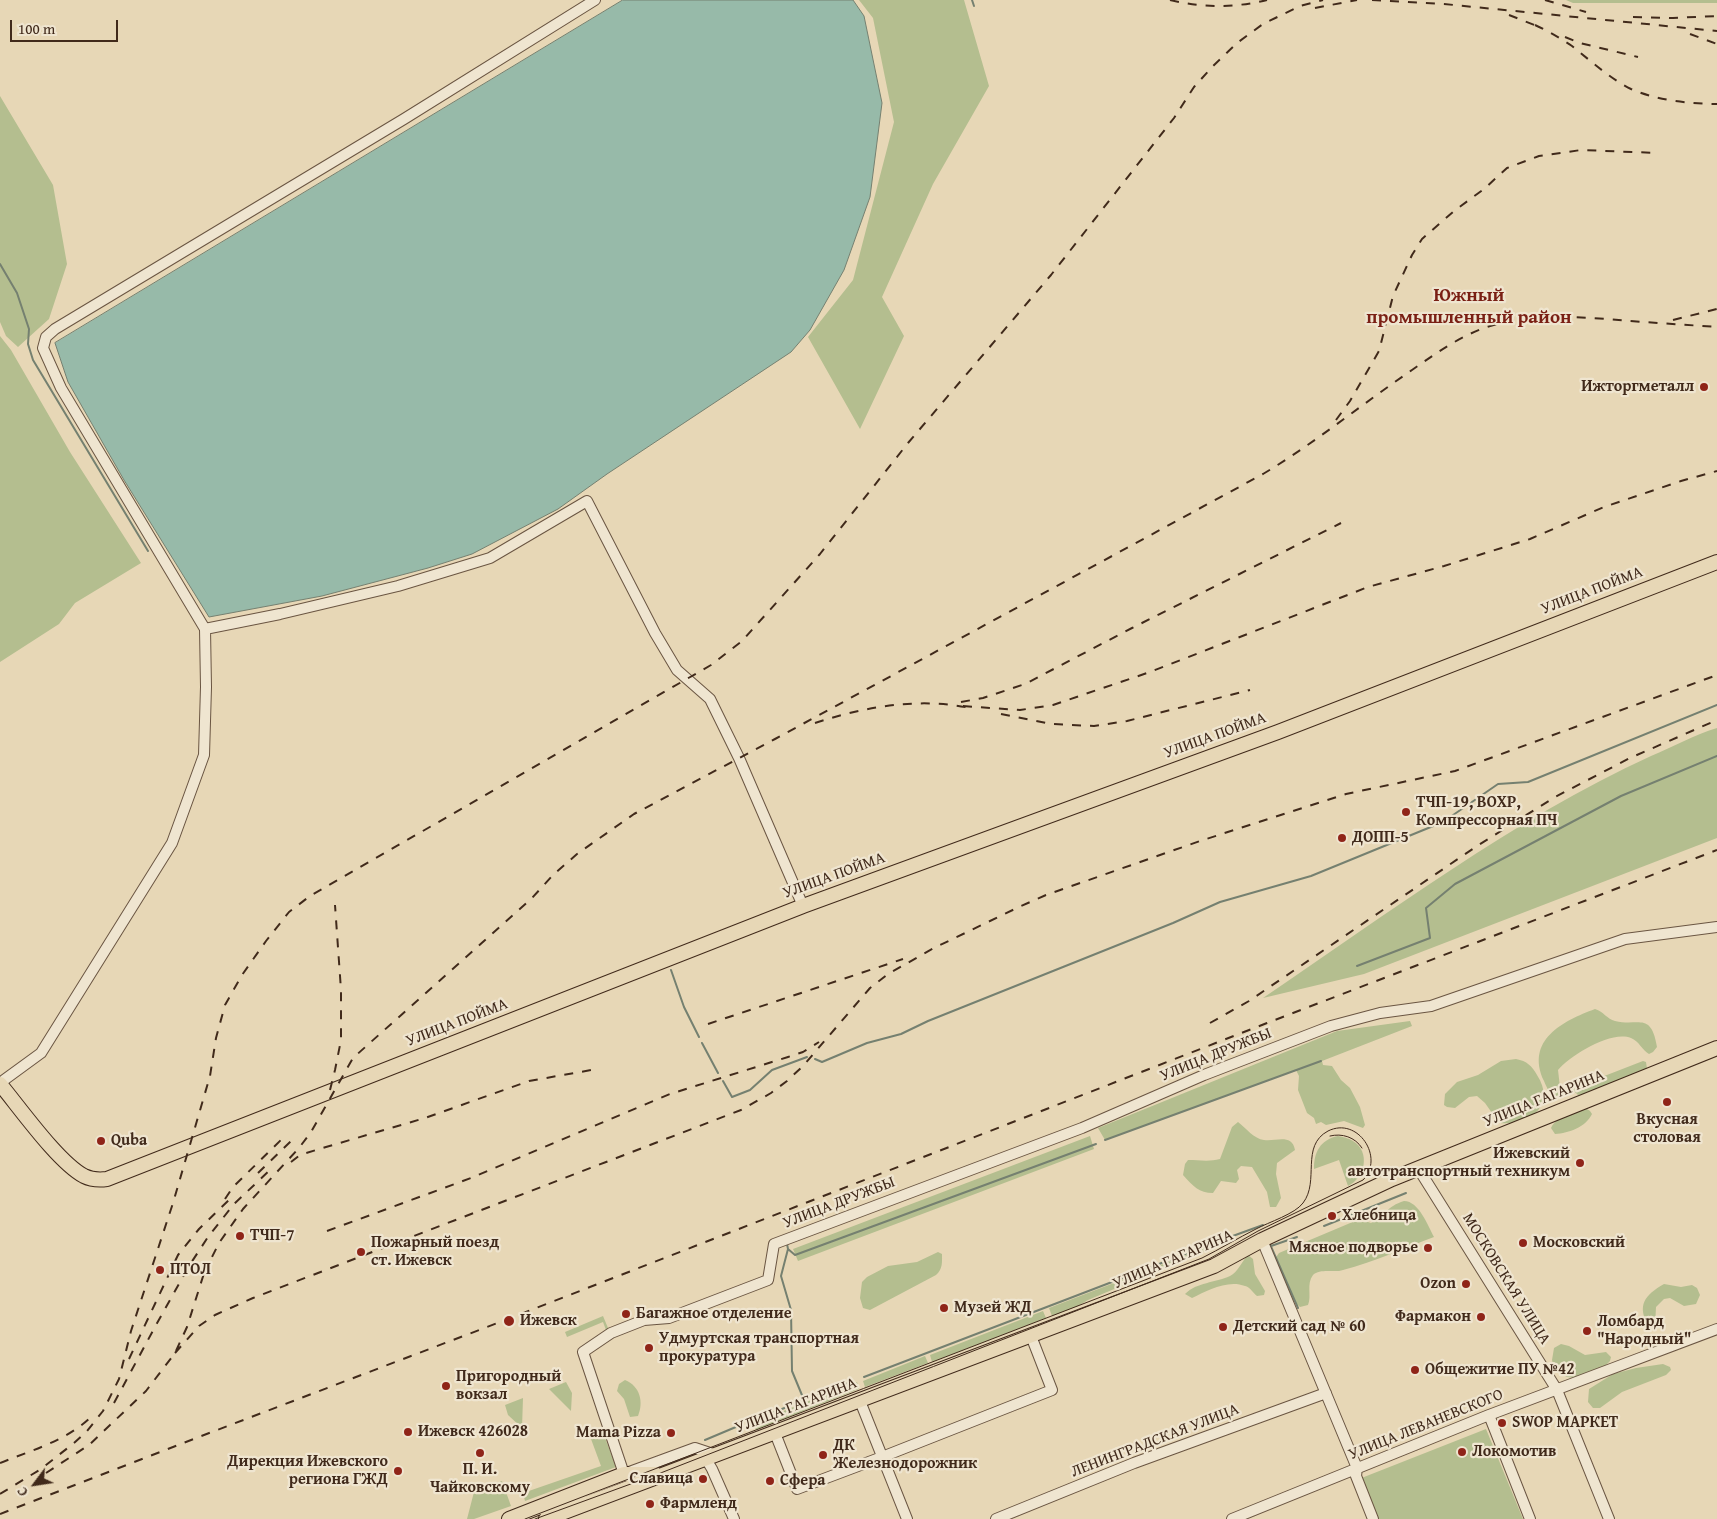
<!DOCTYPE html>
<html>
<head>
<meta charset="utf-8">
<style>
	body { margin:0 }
	#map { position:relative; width:1717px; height:1519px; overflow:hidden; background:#e7d7b6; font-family:"Gentium Book Plus",serif }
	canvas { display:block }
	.north { position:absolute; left:10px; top:1459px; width:50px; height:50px; -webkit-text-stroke:4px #efe5d0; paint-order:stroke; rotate:239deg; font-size:14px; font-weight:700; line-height:20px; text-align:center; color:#412a1b }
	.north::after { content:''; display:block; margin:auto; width:18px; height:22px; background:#412a1b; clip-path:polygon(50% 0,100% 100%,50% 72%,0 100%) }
	.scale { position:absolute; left:10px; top:20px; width:108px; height:22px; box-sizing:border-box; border:2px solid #412a1b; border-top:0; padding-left:6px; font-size:15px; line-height:18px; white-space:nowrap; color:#412a1b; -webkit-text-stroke:4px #efe5d0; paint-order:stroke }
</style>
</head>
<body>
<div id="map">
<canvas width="1717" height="1519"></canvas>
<div class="north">С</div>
<div class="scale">100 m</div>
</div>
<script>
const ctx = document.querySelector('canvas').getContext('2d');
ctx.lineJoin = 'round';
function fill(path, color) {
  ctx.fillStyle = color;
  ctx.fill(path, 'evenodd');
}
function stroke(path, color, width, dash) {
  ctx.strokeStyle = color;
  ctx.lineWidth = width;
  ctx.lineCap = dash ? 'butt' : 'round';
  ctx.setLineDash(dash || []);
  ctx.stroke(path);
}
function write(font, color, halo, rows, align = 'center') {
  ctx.font = font + ' "Gentium Book Plus",serif';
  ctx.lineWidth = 4.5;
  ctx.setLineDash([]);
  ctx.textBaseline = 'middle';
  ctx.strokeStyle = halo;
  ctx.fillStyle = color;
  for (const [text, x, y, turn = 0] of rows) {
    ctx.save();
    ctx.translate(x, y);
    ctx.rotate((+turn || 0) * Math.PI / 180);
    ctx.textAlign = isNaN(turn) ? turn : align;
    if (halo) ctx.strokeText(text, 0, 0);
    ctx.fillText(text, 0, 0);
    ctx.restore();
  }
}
const green = new Path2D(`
	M859,0H964L989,86L933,184L882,297L904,336L860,429L808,337L853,280L894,122L873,18Z
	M1566,0H1717V3H1573Z
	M0,96L53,185L67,264L49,319L18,347L6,336L0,322Z
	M0,336L11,350L70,452L141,563L75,603L59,624L0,662Z
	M1717,728V838L1364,974L1263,998C1389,913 1512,820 1651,756C1673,747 1694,735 1717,728Z
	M1595,1009C1604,1012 1607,1019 1615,1021C1638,1027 1651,1011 1657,1047L1653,1052L1649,1054C1642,1050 1639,1041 1631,1038C1611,1030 1571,1055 1558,1070L1561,1096L1558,1098C1550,1096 1547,1088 1544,1081C1525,1040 1563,1021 1595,1009Z
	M1410,1021L1412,1026L1322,1061L1323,1065L1332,1066L1341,1080L1350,1088L1360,1107L1365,1125L1363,1128L1344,1121L1326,1125L1321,1122L1316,1124L1314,1118L1307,1113L1298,1090L1299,1076L1296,1070L1105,1140L1098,1128L1337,1031Z
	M1516,1059C1527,1061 1532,1066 1537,1075C1557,1106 1529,1126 1499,1123L1485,1103L1477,1096L1469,1097L1455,1108L1447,1107L1444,1105L1445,1094L1457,1082L1478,1075L1501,1061Z
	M1643,1061L1646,1062L1647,1069L1585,1094L1578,1095L1573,1090L1576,1087Z
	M1587,1109L1590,1111L1592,1114C1586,1127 1569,1133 1555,1134L1551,1128C1557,1116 1574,1112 1587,1109Z
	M1238,1122C1246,1128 1254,1139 1264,1140C1275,1142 1292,1133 1295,1150L1277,1163L1276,1174L1281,1198L1276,1207H1270L1267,1192L1252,1167L1241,1166L1237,1170L1239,1179L1236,1183L1221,1181L1213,1193C1199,1193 1193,1186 1183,1175L1185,1164L1188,1160C1199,1160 1209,1162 1220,1159L1232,1127Z
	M1090,1136L1094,1149L798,1261L793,1249Z
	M1338,1136C1343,1137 1348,1138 1353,1141C1371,1152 1365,1178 1348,1186L1339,1160L1314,1169C1314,1152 1320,1140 1338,1136Z
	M1404,1201C1419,1201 1428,1226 1434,1237C1404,1248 1374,1262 1343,1270C1335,1273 1320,1268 1313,1275C1306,1284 1312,1296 1308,1305L1300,1307L1292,1300L1274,1260L1279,1253L1355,1221H1365L1371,1223C1384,1217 1387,1206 1404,1201Z
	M1223,1241L1219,1247L1200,1253L1088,1300L1078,1306L1052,1316L1049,1308Z
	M938,1252L942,1254C942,1262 943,1269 936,1275L870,1310L863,1308L860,1298L862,1282L867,1277L888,1266L917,1262Z
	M1248,1255L1253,1259L1255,1274L1265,1291L1264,1295L1257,1296C1253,1293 1250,1287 1245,1286C1228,1279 1206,1291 1192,1298L1185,1294C1197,1282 1215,1283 1230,1276C1238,1272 1242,1261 1248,1255Z
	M1664,1284L1681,1287L1692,1285L1697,1288L1700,1295L1696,1304L1684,1306L1670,1298L1664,1299L1656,1307L1655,1327H1649C1636,1305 1645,1295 1664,1284Z
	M1043,1311L1046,1318L932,1362L930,1355Z
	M603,1316L608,1328L606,1330L603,1322L567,1337L565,1332Z
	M1561,1344L1569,1346L1585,1355L1606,1352L1611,1357L1610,1361L1605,1366L1575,1378L1567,1377L1560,1374L1553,1364L1552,1360L1554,1348Z
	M925,1356L928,1363L865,1387L863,1381Z
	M1663,1364L1670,1367L1671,1370L1666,1375L1622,1392L1600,1408H1593L1588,1402L1589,1389L1613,1374L1636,1368Z
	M625,1380C640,1386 644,1402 638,1416L630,1417L624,1399L617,1391L619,1384Z
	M566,1382L572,1393L571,1411L549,1389Z
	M857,1382L859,1389L756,1430L753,1423Z
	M523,1398L522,1428L508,1415L505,1405Z
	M1486,1429L1523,1519H1376L1359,1479Z
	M604,1435L616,1467L525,1501L523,1493L601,1466L591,1439Z
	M502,1481L511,1506L474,1519H467L474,1492Z`);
const water = new Path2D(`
	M623,0H853L864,16L882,103L870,197L844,270L810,330L791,352L607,474L558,509L472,554L428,568L322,596L209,617L124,480L68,382L55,343Z`);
const stream = new Path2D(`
	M972,0L974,6
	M0,264L17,293L29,329L28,344L33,360L148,551
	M1357,966L1430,938L1426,908L1455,884L1621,796L1717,756
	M671,970L684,1007L699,1037
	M702,1043L718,1073
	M815,1059L822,1062L867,1043L901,1034L928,1021L1173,923L1220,902L1311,876L1443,822L1498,784L1528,782L1717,705
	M723,1081L732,1097L750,1090L772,1070L807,1057
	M1105,1140L1321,1061
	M1324,1226L1406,1193
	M1230,1237L1263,1225
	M1269,1242L1298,1308
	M787,1244L788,1249L795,1255L1096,1144
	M1271,1246L1297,1237
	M788,1249L781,1276L791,1310L792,1371L804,1400
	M864,1377L1219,1241
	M754,1420L853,1381
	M705,1440L743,1424`);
const minor = new Path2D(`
	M205,629L280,614L398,586L490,558L587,501L655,633L677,670L710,699L739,758L803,906
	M0,1083L41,1053L172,843L204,755L206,687L205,629L61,388L43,348L46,337L55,329L404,119L595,0
	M1418,1168L1557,1390L1609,1519
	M1262,1240L1357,1468L1356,1476L1373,1519
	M860,1401L907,1519
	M1489,1415L1530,1519
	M775,1433L797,1489L882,1457L1052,1390L1031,1336
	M716,1455L695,1448L624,1474L583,1352L611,1333L644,1320L669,1318L768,1280L774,1244L1082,1128L1204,1075L1331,1026L1380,1013L1431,1006L1625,939L1717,927
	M706,1459L712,1469L734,1519
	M996,1519L1134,1463L1326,1393
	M1232,1519L1489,1415L1717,1329`);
const major = new Path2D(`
	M0,1084C20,1108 58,1162 84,1176C92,1180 99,1180 107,1179L803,906L1278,732L1717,562
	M509,1519L624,1474H655
	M546,1519L1214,1266L1262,1240L1392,1179L1717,1048`);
const tram = new Path2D(`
	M1330,1136C1342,1133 1355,1137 1362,1148
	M525,1519L1202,1258C1220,1249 1238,1238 1256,1229C1269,1222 1295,1214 1303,1203C1320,1181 1300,1146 1328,1131C1358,1116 1385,1158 1363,1180L1258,1231L1209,1259L658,1474L535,1519`);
const rail = new Path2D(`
	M1170,0C1203,8 1234,8 1267,0
	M1372,0L1444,4L1717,31
	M1545,0L1586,12
	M1315,8L1357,0
	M1509,15L1542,28
	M1633,17L1673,18L1717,16
	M1535,25C1548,31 1560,38 1572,46C1591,61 1609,78 1631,89C1655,100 1691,104 1717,104
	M1690,34L1717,44
	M1565,37L1580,43L1638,57
	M1673,320L1717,309
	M1336,420L1350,401L1379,351L1393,296L1412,255L1422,239L1454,211L1484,189L1507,168L1539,156L1581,150L1658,153
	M961,702L983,698L1025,684L1132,628L1341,523
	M963,706L1020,710L1053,705L1150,672L1368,587L1444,566L1530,539L1604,507L1681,481L1717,471
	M1001,714L1052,724L1094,726L1127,721L1250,690
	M815,723C864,707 918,697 970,708
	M1210,1023L1249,1001L1477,846L1555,797L1630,758L1717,720
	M708,1024L903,959
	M330,1090L335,1070L341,1040V990L335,905
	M291,1162L300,1155L326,1147L425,1118L529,1081L597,1069
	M258,1173L291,1141
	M225,1199L233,1187L285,1136
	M327,1231L471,1178L670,1094L788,1057L803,1052L819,1042
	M204,1273L219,1243L243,1209L299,1148L311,1132L353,1058L532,898L553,875L577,854L634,814L775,739L1263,474C1315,443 1362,404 1412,370C1435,354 1457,338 1484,328C1530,312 1582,317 1630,321C1659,323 1688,325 1717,327
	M175,1353L199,1326L215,1315L253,1298L741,1110L771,1093L787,1081L803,1066L870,988L888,974L934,948L1019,907L1046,895L1200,841L1346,794L1455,771L1717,675
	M129,1359L178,1255L199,1229L234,1195
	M114,1403L156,1325L189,1266L208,1237L234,1204L270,1170
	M0,1463C32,1450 66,1441 91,1417
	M46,1473L89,1445L146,1391L175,1353L187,1327L206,1267
	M0,1494L41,1469L74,1443L87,1431L103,1411L119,1379L131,1331L173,1203L210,1076L216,1038L225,1005L242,975L266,941L289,912L310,896L711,665L742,641L820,554L908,443L1051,275L1174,118L1194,87L1213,66L1237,43L1263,24L1300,6L1323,0
	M0,1514L204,1435L508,1319L1267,1023L1717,850`);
const markers = [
	[1704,387,5,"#8f2418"],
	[1406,812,5,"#8f2418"],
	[1342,838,5,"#8f2418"],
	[1667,1102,5,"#8f2418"],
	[101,1141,5,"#8f2418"],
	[1580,1163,5,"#8f2418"],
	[1332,1216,5,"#8f2418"],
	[240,1236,5,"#8f2418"],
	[1523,1243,5,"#8f2418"],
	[1428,1248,5,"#8f2418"],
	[361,1252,5,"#8f2418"],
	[160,1270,5,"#8f2418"],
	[1466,1284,5,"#8f2418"],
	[944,1308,5,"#8f2418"],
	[626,1314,5,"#8f2418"],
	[1481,1317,5,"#8f2418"],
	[509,1321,6,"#8f2418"],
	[1223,1327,5,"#8f2418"],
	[1587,1331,5,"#8f2418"],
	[649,1348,5,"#8f2418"],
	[1415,1370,5,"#8f2418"],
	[446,1386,5,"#8f2418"],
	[1502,1423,5,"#8f2418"],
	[408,1432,5,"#8f2418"],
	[671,1433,5,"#8f2418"],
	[1462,1452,5,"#8f2418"],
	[480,1453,5,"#8f2418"],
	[823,1455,5,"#8f2418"],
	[398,1471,5,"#8f2418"],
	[703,1479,5,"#8f2418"],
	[770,1481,5,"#8f2418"],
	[650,1504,5,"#8f2418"]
];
const poiNames = [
	["Ижторгметалл",1694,387,"right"],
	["ТЧП-19, ВОХР,",1416,803],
	["Компрессорная ПЧ",1416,821],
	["ДОПП-5",1352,838],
	["Вкусная",1667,1120,"center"],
	["столовая",1667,1138,"center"],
	["Quba",111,1141],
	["Ижевский",1570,1154,"right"],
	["автотранспортный техникум",1570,1172,"right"],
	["Хлебница",1342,1216],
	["ТЧП-7",250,1236],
	["Пожарный поезд",371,1243],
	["ст. Ижевск",371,1261],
	["Московский",1533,1243],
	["Мясное подворье",1418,1248,"right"],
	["ПТОЛ",170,1270],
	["Ozon",1456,1284,"right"],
	["Музей ЖД",954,1308],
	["Багажное отделение",636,1314],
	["Фармакон",1471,1317,"right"],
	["Ижевск",520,1321],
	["Ломбард",1597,1322],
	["\"Народный\"",1597,1340],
	["Детский сад № 60",1233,1327],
	["Удмуртская транспортная",659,1339],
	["прокуратура",659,1357],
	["Общежитие ПУ №42",1425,1370],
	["Пригородный",456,1377],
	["вокзал",456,1395],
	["SWOP МАРКЕТ",1512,1423],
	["Ижевск 426028",418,1432],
	["Mama Pizza",661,1433,"right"],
	["ДК",833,1446],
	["Железнодорожник",833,1464],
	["Локомотив",1472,1452],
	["Дирекция Ижевского",388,1462,"right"],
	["региона ГЖД",388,1480,"right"],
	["П. И.",480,1470,"center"],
	["Чайковскому",480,1488,"center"],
	["Славица",693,1479,"right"],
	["Сфера",780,1481],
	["Фармленд",660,1504]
];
const streetNames = [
	["УЛИЦА ПОЙМА",1592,591,-21],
	["УЛИЦА ПОЙМА",1215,736,-20],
	["УЛИЦА ПОЙМА",834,876,-20],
	["УЛИЦА ПОЙМА",457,1023,-21],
	["УЛИЦА ДРУЖБЫ",1216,1055,-22],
	["УЛИЦА ГАГАРИНА",1544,1099,-22],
	["УЛИЦА ДРУЖБЫ",839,1203,-21],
	["УЛИЦА ГАГАРИНА",1173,1260,-23],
	["МОСКОВСКАЯ УЛИЦА",1506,1279,58],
	["УЛИЦА ГАГАРИНА",796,1406,-21],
	["УЛИЦА ЛЕВАНЕВСКОГО",1426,1425,-22],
	["ЛЕНИНГРАДСКАЯ УЛИЦА",1155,1441,-21]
];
const quarterNames = [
	["Южный",1469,296],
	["промышленный район",1469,318]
];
fill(green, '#b4be8f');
fill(water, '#97baa9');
stroke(water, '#758070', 1);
stroke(stream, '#758070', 2);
stroke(minor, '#6a5542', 12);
stroke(major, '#412a1b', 16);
stroke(minor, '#efe5d0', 10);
stroke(major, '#e7d7b6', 14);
stroke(tram, '#412a1b', 1);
stroke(rail, '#412a1b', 2, [9, 9]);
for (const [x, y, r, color] of markers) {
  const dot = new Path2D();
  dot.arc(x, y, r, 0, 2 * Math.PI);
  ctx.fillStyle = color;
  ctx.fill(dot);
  stroke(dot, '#efe5d0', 2);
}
write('bold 16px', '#412a1b', '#efe5d0', poiNames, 'left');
write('16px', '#412a1b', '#efe5d0', streetNames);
write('bold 19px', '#7a1f14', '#efe5d0', quarterNames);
</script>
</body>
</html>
